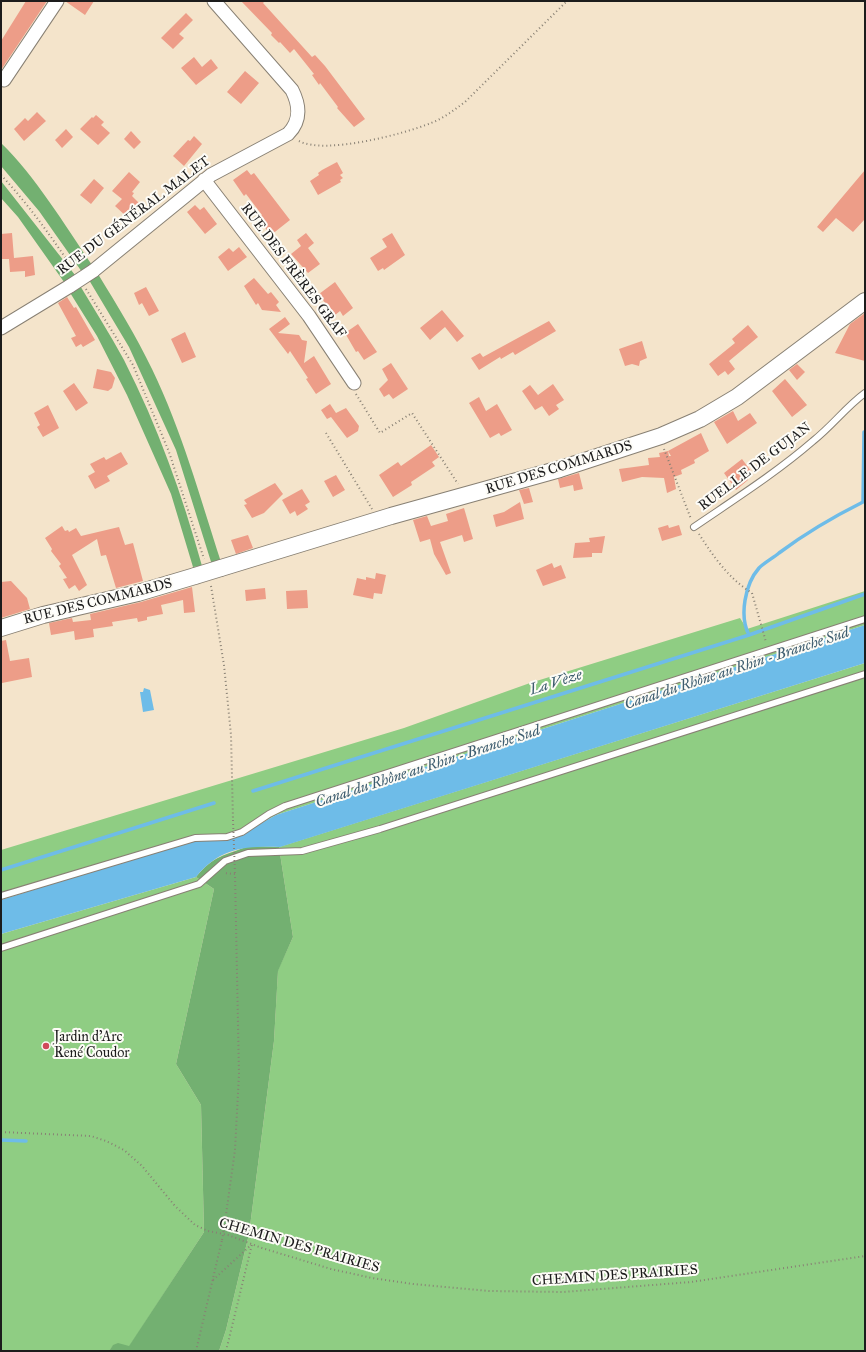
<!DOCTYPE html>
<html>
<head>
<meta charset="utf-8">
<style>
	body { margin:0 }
	#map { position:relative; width:866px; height:1352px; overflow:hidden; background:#f4e4cb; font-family:"IM FELL Great Primer",serif }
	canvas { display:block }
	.frame { position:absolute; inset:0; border:2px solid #1c1c1c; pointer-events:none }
</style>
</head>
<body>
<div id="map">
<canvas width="866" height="1352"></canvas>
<div class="frame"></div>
</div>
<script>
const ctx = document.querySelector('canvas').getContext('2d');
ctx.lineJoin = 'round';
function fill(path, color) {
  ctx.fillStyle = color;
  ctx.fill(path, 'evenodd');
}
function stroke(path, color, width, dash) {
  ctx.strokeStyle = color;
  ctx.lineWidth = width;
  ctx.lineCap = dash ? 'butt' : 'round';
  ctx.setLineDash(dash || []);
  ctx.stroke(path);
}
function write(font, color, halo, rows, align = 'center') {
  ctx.font = font + ' "IM FELL Great Primer",serif';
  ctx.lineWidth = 4;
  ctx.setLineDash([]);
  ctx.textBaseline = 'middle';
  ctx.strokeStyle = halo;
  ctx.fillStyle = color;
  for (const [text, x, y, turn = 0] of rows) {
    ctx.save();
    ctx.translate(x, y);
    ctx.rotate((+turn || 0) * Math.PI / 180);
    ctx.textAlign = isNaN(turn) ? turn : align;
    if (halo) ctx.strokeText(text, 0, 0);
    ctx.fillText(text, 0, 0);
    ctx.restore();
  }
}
const green = new Path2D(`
	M865,591V625L276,815C246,832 228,844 192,840L1,900V850L404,728L530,683L740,618L747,629Z
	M865,663V1351H219L226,1330L249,1234L274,1041L278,970L293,937L279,847Z
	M196,877L214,889L176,1064L201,1105L204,1232L129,1347L113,1346L109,1351H1V934Z`);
const forest = new Path2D(`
	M1,143C35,176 65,225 92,265L82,272L39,211L1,166Z
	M1,181L75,275L64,282L18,217L1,198Z
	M98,274C117,305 136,336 152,369C182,431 200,497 221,562L212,565L176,450L129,347L89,280Z
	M79,284C94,309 110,334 124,360C158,427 182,494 202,566L193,567L171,494L127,395L97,336L69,291Z
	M249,846L279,847L293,937L278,971L274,1041L249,1234L226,1330L219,1351H109L113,1345L118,1343L129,1346L204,1232L201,1105L176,1064L214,889L196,877C213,856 225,855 249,846Z`);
const water = new Path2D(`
	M865,625V663L280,847C244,846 220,848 196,877L1,934V900L192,840C228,844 246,832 276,815Z
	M144,688L150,690L154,710L143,712L140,692H143Z`);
const stream = new Path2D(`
	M749,635C739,616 745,584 759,568C764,563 773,558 779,553C807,532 831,518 863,502L864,432
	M253,791L749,635L865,594
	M1,870L214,803
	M1,1140L26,1141`);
const building = new Path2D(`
	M26,1H47L1,70V41Z
	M65,1H94L85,15Z
	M241,1H265L263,3L312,57L315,55L325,66L365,119L354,127L337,108L338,107L320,83L319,85L312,75L314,74L294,49L290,53L280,42L279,43L271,35L272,33Z
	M186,13L193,20L179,34L184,38L173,49L161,38Z
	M194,57L202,67L211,59L218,68L196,85L181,68Z
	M245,71L259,83L241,104L227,92Z
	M37,112L46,121L24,141L14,129L25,118L28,121Z
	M96,115L104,122L101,125L110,133L98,145L80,129L92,117L93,118Z
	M66,129L73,137L62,148L55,140Z
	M131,131L141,142L134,149L124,139Z
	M194,136L202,144L184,166L173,156L188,140L190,141Z
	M337,162L343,173L340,175L343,178L340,180L341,182L318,195L310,181L319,175L318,173L322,170Z
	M247,170L251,175L254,173L290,220L271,235L257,218L262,215L246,194L244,196L233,180Z
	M865,170V219L853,232L836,218L823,232L817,227Z
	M129,172L140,182L132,192L134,193L132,196L139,203L127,217L115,206L122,199L112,191Z
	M94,179L104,188L91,204L80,195Z
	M195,205L200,210L204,207L217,224L205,234L187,212Z
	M12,233L14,258L33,256L35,275L25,277V271L10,272L9,259H2L1,234Z
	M306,233L314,243L308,248L320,264L308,273L291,254L301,246L297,240Z
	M392,233L405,255L384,270L383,268L378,271L370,258L387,247L382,239Z
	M239,247L247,257L228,271L218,257L229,248L233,252Z
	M254,278L268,294L271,292L279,302L276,305L281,312L262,310L258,303L256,305L244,286Z
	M335,282L353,308L343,316L340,311L334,316L319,294Z
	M146,287L159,311L149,316L142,303L139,305L134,293Z
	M67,297L74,308L76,307L95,340L83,347L81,344L76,347L71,338L76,336L58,303Z
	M442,310L464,336L457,342L445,327L430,340L420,328Z
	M865,313V361L835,353L850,324Z
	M285,317L290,324L278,333L299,335L302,340L307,341L304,363L314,356L331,384L316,394L306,379L308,378L290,351L288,354L269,329Z
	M549,321L556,331L515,355L513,352L501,359L500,357L479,370L471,358L480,353L483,357Z
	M358,324L377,352L364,360L358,351L356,352L345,333Z
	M748,325L758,337L729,361L735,369L728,375L725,371L718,376L709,364L735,343L732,339Z
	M185,332L196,357L182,363L171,339Z
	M642,341L647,358L640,361L639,366L632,364L625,366L619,349Z
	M391,363L408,389L393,399L389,394L384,397L379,389L388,380L382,369Z
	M797,364L805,372L797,380L789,370Z
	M97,369L111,372L115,378L112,388L108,391L93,388Z
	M785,379L807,405L792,417L772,391Z
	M74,383L88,403L76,411L63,391Z
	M553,384L564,400L556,405L559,409L549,416L542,406L535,410L522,391L530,385L538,395Z
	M479,397L486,411L497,404L512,430L501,436L499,433L490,438L469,403Z
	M330,404L336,413L346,408L359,426L358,431L347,438L331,417L327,419L321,410Z
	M48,405L59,428L43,437L37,427L40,425L34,413Z
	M733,411L738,421L750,413L757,423L727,444L714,422Z
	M701,433L709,451L694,460L695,463L681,470L682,474L674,477L676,489L667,493L664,478L642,477L622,482L619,469L649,465L648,458L660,457L659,453L668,451L669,456H671L668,451Z
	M431,445L439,457L432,462L435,466L411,482L412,485L393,497L379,475L398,462L401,466Z
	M121,452L128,464L107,476L110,481L95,489L88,476L95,472L90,464L104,457L106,460Z
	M742,459L751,471L745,475L748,480L736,490L724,473Z
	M579,473L583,489L574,491L573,485L560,488L558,479Z
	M336,475L345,490L333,497L324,481Z
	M275,483L283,494L264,513L252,518L244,505L247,504L244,500Z
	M529,488L533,502L524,504L519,490Z
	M302,489L310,502L305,505L308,509L297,516L295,511L290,514L282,500Z
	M520,502L524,519L496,527L493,515L504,512Z
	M464,508L473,539L464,542L462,535L440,542L451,573L446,575L434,554L430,539L420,542L413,520L427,516L431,526L448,521L446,514Z
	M668,525L669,528L679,525L682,535L662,541L658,528Z
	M62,526L65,531L68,530L69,532L76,528L81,536L119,527L125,545L133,543L143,581L116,588L106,555L101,556L97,539L72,555L87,585L79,591L75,585L69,589L63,579L67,578L59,566L61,564L51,551L52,549L45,538Z
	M248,535L253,548L236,554L231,540Z
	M605,536L602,553H592V557L573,558L575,543L590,542L589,538Z
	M552,563L554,568L561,565L566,578L543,586L536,570Z
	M376,573L386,575L382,594L374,593L373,599L353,595L357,578L366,580V577L375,579Z
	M11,581L27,598L30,609L1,618V582Z
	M192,587L195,612L184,613L183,600L161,605L163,614L147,617V620L138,622L137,618L112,622L113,626L93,629L94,637L75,640L74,631L51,635L49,623L72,618L73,622L91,620L90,614L141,602Z
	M265,588L266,599L246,601L245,590Z
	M307,590L308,608L287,609L286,591Z
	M6,640L10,661L29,658L32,677L2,683L1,641Z`);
const path = new Path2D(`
	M299,141C325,155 404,134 431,123C444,118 454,110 465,102L567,1
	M1,175C28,204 51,236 73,269
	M86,289L133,365L169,452L204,559
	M356,394L380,433L412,413L458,484
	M326,433L372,509
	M664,449L691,519
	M699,534C713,556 729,579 752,593L766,642
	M211,586L224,665L231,735L233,820
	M1,1132L91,1136L106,1141L124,1150L142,1166L175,1206L195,1225L208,1231L228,1235L262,1248L331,1269L372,1278L413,1284L489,1291L563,1292L691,1282L865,1256
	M224,1229L235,1150L239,1074L235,874L224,873
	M213,1280L251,1245
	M196,1351L222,1240
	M226,1351L252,1244`);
const service = new Path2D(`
	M694,527C735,499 776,473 813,441C832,426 846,407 865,393
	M1,896L195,838L227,837L242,832L269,814L285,806L865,619
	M1,948L199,884L225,861L248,853L302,851L380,829L865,674`);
const minor = new Path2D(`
	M4,80L57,1
	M204,180L309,316L354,383
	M93,271L211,175L288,134C301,121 300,106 292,90L214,1
	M1,328L70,286`);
const tertiary = new Path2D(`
	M221,568L391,516L560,469L661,436L700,419L737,397L865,301
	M1,628L43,615L138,593L195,576`);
const pathBridge = new Path2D(`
	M233,820L235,874
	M222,1240L224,1229`);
const minorBridge = new Path2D(`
	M70,286L93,271`);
const tertiaryBridge = new Path2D(`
	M195,576L221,568`);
const markers = [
	[46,1046,4,"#d1495b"]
];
const streetNames = [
	["RUE DU GÉNÉRAL MALET",134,216,-37],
	["RUE DES FRÈRES GRAF",293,271,53],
	["RUELLE DE GUJAN",755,467,-37],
	["RUE DES COMMARDS",559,468,-17],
	["RUE DES COMMARDS",98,602,-14],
	["CHEMIN DES PRAIRIES",299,1246,16],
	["CHEMIN DES PRAIRIES",615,1276,-4]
];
const poiNames = [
	["Jardin d'Arc",54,1038],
	["René Coudor",54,1054]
];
const waterNames = [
	["Canal du Rhône au Rhin - Branche Sud",737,669,-18],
	["La Vèze",556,683,-17],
	["Canal du Rhône au Rhin - Branche Sud",428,767,-18]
];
fill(green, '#8fcd83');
fill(forest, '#73b071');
fill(water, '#6ebce8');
stroke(stream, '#6ebce8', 3.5);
fill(building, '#ed9d88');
stroke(service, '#888074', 8);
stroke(minor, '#888074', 15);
stroke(tertiary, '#888074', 18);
stroke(path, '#888074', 2, [1, 3]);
stroke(service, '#fff', 6);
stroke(minor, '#fff', 13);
stroke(tertiary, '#fff', 16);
stroke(minorBridge, '#888074', 15, []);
stroke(tertiaryBridge, '#888074', 18, []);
stroke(pathBridge, '#888074', 2, [1, 3]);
stroke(minorBridge, '#fff', 13);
stroke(tertiaryBridge, '#fff', 16);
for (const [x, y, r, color] of markers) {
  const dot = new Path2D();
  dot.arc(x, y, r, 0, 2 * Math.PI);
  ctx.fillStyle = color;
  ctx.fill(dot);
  stroke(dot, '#fdfcf7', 1.5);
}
write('14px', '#1c1c1c', '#fdfcf7', streetNames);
write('14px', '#1c1c1c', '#fdfcf7', poiNames, 'left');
write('italic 15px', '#3d5c6e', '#fdfcf7', waterNames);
</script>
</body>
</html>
